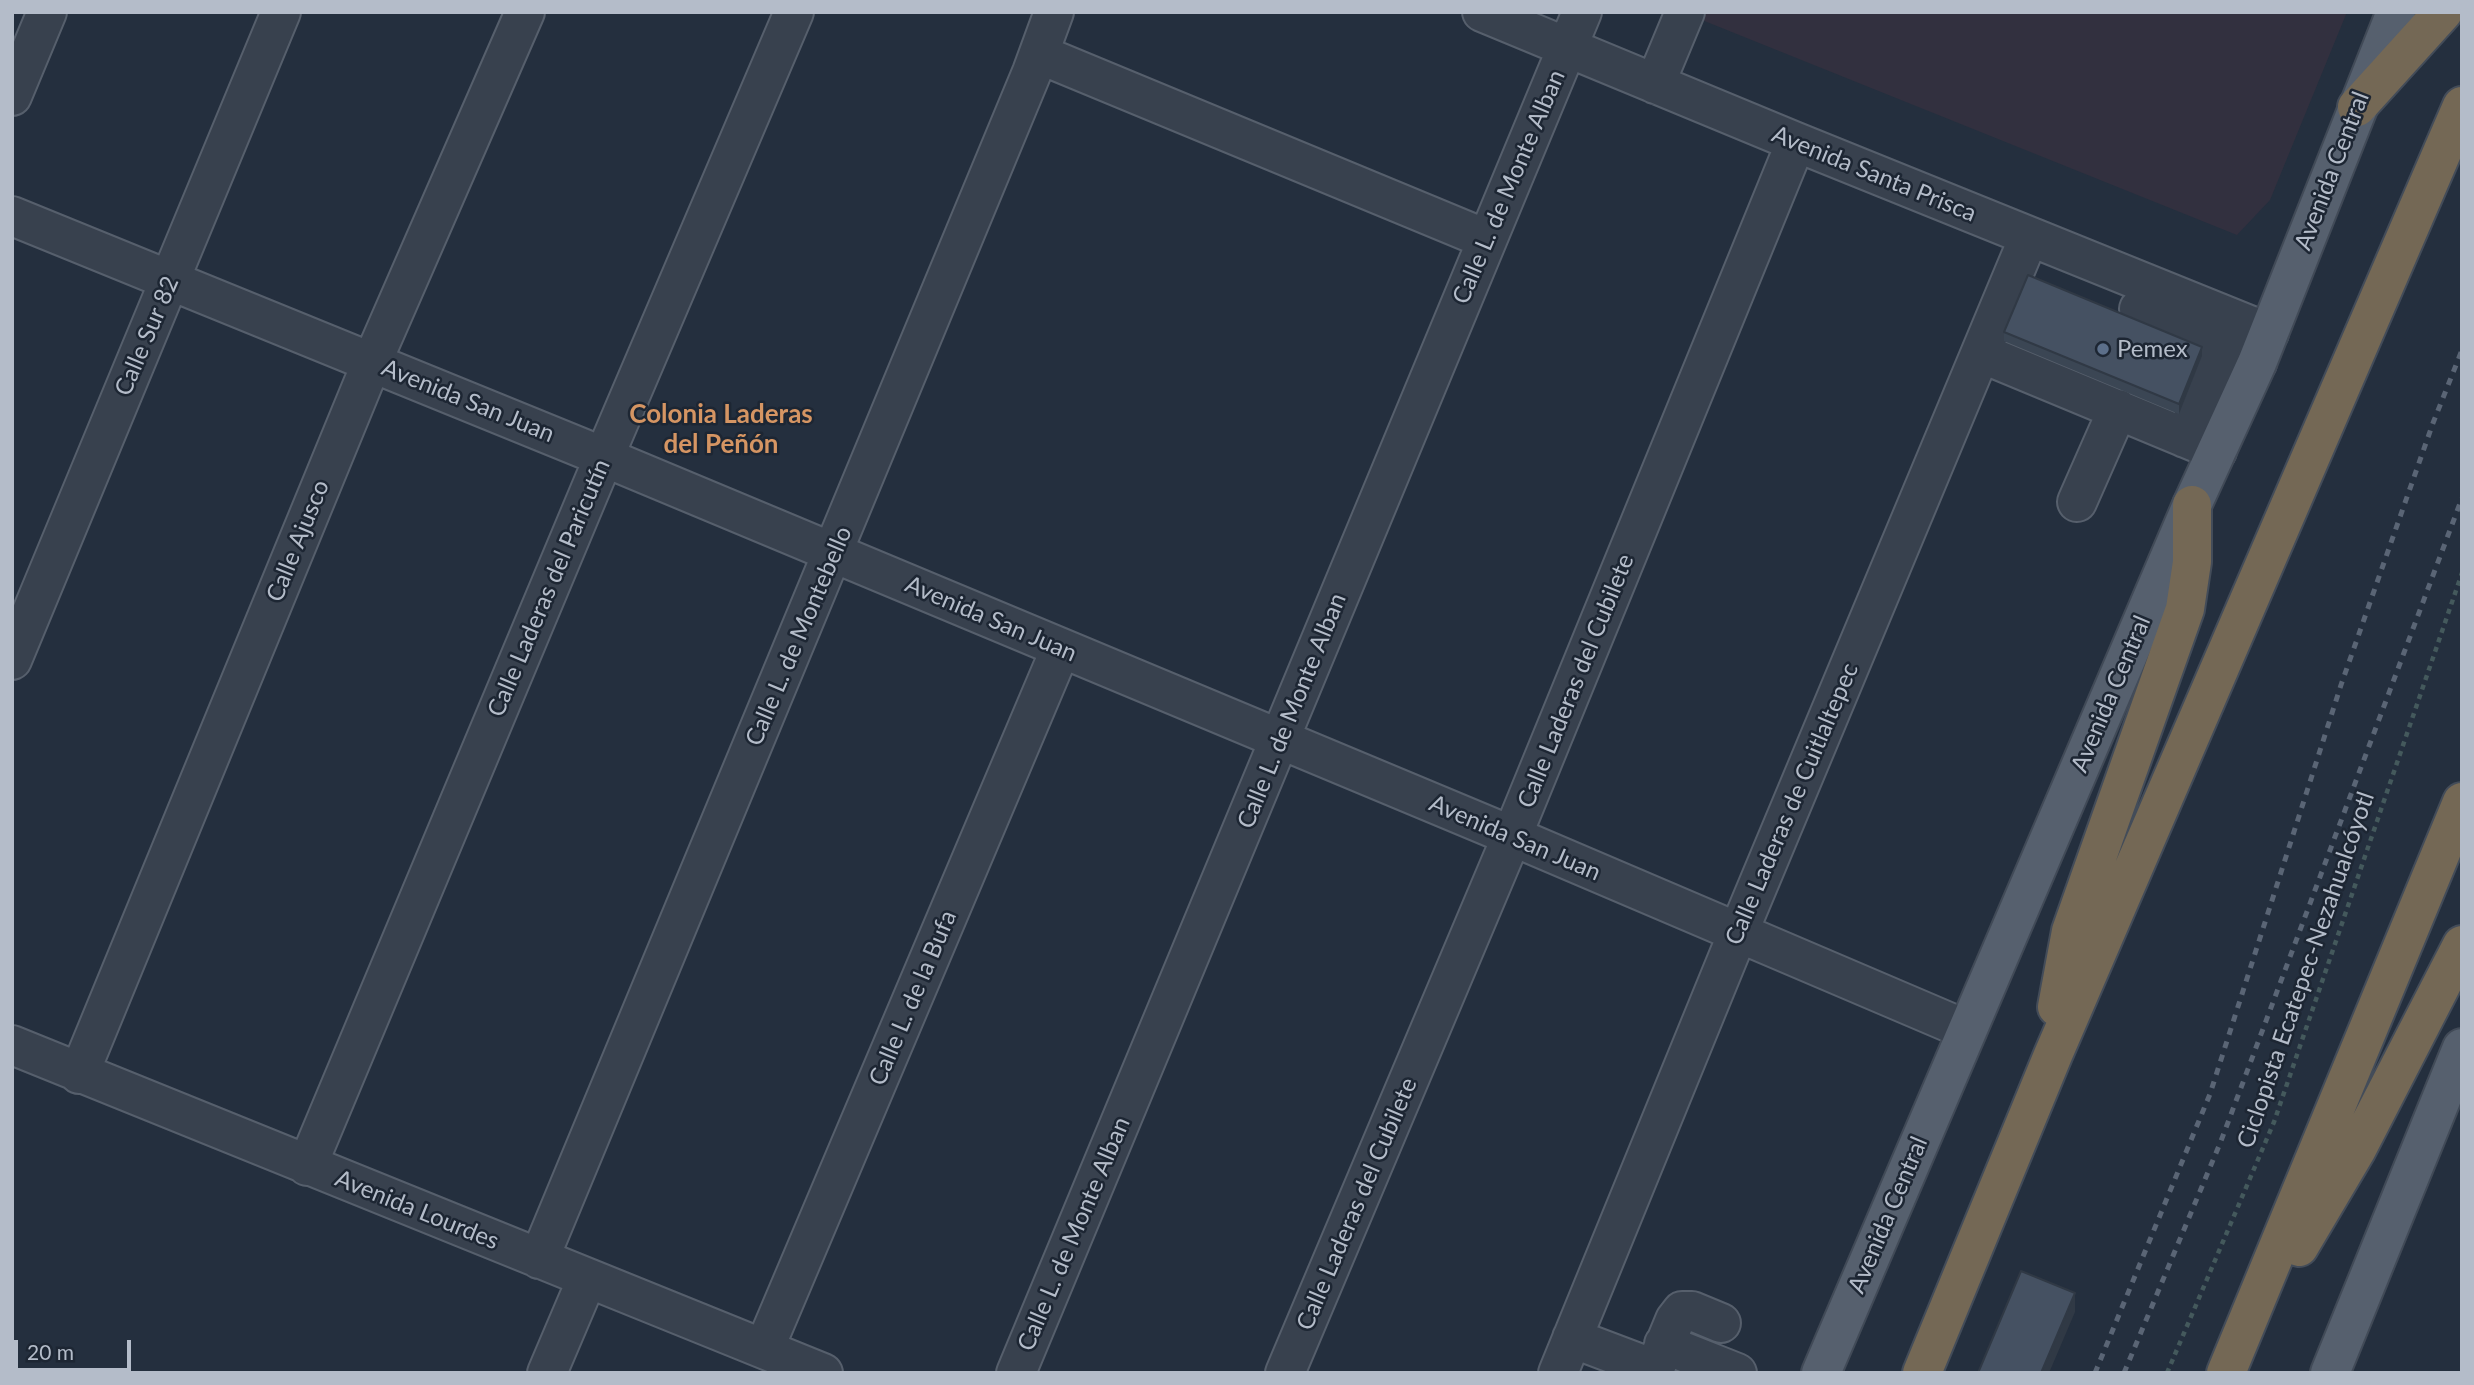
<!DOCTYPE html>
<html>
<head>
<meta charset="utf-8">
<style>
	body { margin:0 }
	#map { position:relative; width:2474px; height:1385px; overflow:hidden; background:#242f3e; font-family:Lato,sans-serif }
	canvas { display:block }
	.frame { position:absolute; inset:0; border:14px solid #b4bcc9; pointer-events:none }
	.scale { position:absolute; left:14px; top:1340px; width:117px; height:32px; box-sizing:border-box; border:4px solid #b4bcc9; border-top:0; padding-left:9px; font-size:21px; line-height:24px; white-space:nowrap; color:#b4bcc9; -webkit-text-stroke:5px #1d2633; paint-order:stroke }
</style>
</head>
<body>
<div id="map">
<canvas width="2474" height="1385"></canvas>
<div class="frame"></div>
<div class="scale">20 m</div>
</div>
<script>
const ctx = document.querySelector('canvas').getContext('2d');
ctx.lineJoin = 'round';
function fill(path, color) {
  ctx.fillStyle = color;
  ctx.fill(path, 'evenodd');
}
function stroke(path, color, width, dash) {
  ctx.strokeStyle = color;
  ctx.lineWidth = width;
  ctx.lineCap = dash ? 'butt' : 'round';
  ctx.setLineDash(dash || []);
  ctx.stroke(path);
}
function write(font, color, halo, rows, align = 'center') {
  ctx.font = font + ' Lato,sans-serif';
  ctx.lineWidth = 5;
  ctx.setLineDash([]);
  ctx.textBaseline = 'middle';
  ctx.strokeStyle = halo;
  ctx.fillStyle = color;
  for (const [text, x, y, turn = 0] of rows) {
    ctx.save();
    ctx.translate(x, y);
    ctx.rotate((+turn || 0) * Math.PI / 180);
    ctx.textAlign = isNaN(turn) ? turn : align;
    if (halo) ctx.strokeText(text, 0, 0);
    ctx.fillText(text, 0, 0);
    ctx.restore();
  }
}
const medical = new Path2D(`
	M1682,12H2347L2270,200L2237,235Z`);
const path = new Path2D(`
	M2167,1373L2274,1122L2462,573`);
const minor = new Path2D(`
	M1482,12L1796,142L2269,333
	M1039,54L1486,239
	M1655,84L1685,12
	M12,96L47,12
	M12,216L604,457L1512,836L1967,1030
	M2139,309L2257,363
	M1981,353L2217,451
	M2185,438L2232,323
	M2077,502L2118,409
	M12,660L281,12
	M12,1045L823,1373
	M79,1074L372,362L525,12
	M307,1166L604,457L794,12
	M539,1259L1032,72L1054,12
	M1572,1338L1654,1369
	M1664,1344L1737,1373
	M764,1349L1061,648
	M547,1373L587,1279
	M1016,1373L1582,12
	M1285,1373L1512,836L1796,142
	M1558,1373L1738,933L2029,237
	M1653,1373L1675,1320L1682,1311H1692L1721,1323`);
const major = new Path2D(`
	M1821,1373L2192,505L2257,363L2396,12
	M2330,1373L2462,1048`);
const highway = new Path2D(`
	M2357,107L2443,12
	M2057,1007L2071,931L2185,609L2192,562V505
	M2299,1247L2357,1149L2462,945
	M1922,1373L2053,1055L2462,106
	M2226,1373L2462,802`);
const rail = new Path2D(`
	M2095,1373L2210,1094L2341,685L2433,423L2462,350
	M2124,1373L2221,1141L2462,498`);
const wall = new Path2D(`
	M2004,332L2202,356L2179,414L2004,341Z`);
const shadedWall = new Path2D(`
	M2202,347V356L2179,414V404Z
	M2075,1293V1312L2049,1373H2041Z`);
const building = new Path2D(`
	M2028,275L2202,347L2179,404L2004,332Z
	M2021,1271L2075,1293L2041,1373H1978Z`);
const markers = [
	[2103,349,7,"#5c6f8a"]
];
const streetNames = [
	["Avenida Central",2332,171,-69],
	["Avenida Santa Prisca",1874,174,22],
	["Calle L. de Monte Alban",1509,187,-67],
	["Calle Sur 82",147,336,-67],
	["Avenida San Juan",468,401,22],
	["Calle Ajusco",298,541,-68],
	["Calle Laderas del Paricutín",549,588,-67],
	["Avenida San Juan",991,619,23],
	["Calle L. de Montebello",799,636,-67],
	["Calle Laderas del Cubilete",1576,681,-68],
	["Avenida Central",2111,694,-67],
	["Calle L. de Monte Alban",1292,711,-68],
	["Calle Laderas de Cuitlaltepec",1792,804,-67],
	["Avenida San Juan",1515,838,23],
	["Ciclopista Ecatepec-Nezahualcóyotl",2306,970,-71],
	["Calle L. de la Bufa",913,998,-67],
	["Calle Laderas del Cubilete",1357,1204,-67],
	["Avenida Lourdes",417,1210,22],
	["Avenida Central",1888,1215,-67],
	["Calle L. de Monte Alban",1074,1234,-67]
];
const poiNames = [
	["Pemex",2117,349]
];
const neighbourhoodNames = [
	["Colonia Laderas",721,415],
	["del Peñón",721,445]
];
fill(medical, '#32303f');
stroke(minor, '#565f6c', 42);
stroke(major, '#414a57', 42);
stroke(highway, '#434c59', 42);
stroke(path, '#44595c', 4.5, [5, 5]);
stroke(minor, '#38414e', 38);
stroke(major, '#56606e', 38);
stroke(highway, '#746855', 38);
stroke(rail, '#5a6575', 5, [7, 7]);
fill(wall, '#3b4654');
fill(shadedWall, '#303945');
fill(building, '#455162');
stroke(building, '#303945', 2);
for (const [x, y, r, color] of markers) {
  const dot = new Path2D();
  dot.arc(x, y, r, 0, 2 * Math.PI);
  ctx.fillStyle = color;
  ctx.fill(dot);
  stroke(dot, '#1d2633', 2.5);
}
write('24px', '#b4bcc9', '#1d2633', streetNames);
write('24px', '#b4bcc9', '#1d2633', poiNames, 'left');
write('bold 26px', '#d59563', '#1d2633', neighbourhoodNames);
</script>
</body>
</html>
